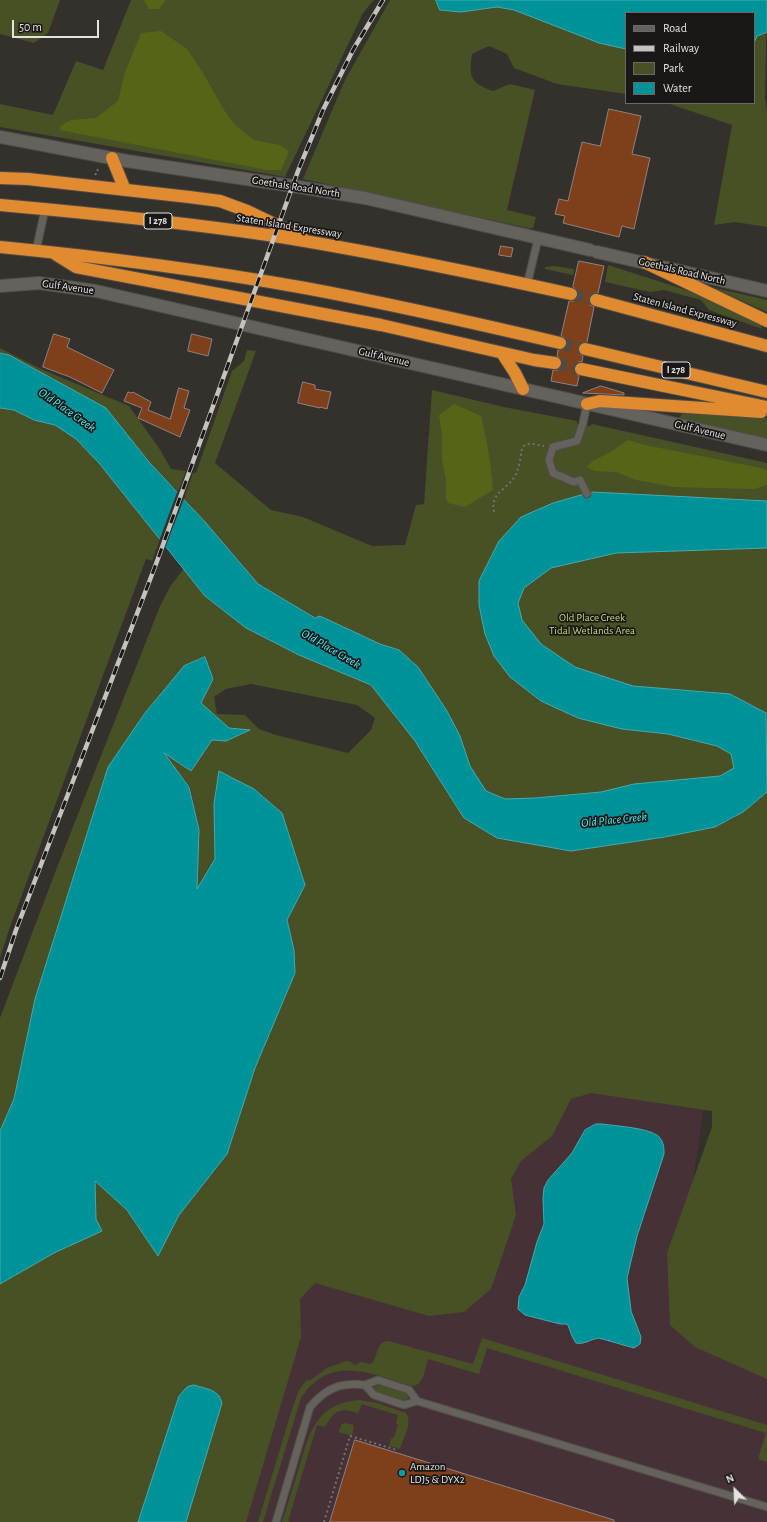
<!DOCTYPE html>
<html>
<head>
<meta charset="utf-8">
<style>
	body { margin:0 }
	#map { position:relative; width:767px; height:1522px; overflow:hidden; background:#34302c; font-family:"Alegreya Sans",sans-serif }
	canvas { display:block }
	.legend { position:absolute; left:625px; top:12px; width:130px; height:92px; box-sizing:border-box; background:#1a1816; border:1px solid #6b6967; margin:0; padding:5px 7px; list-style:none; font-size:12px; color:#e5e3e0 }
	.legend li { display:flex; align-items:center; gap:8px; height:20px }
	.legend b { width:20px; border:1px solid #6b6967 }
	.north { position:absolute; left:715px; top:1470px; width:40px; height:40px; -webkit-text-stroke:3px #1a1816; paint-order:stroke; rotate:336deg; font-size:11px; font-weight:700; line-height:16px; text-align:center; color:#e5e3e0 }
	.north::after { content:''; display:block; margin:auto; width:14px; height:18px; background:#e5e3e0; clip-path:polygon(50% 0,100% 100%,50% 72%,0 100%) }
	.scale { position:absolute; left:12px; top:20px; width:87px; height:18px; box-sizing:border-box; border:2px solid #e5e3e0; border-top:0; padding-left:5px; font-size:12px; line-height:14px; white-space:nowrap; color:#e5e3e0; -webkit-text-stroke:3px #1a1816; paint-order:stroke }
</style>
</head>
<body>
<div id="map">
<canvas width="767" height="1522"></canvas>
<ul class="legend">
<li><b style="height:5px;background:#65615d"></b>Road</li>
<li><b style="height:5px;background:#c5c2bf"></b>Railway</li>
<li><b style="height:11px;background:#475125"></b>Park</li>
<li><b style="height:11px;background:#009299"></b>Water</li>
</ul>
<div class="north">N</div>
<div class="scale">50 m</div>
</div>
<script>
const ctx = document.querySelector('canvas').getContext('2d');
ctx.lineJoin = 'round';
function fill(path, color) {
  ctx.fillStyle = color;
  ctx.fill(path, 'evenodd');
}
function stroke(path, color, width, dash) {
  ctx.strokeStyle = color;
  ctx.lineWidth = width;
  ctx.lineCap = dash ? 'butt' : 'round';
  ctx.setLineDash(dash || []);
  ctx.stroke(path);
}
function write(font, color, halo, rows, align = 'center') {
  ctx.font = font + ' "Alegreya Sans",sans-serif';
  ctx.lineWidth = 3.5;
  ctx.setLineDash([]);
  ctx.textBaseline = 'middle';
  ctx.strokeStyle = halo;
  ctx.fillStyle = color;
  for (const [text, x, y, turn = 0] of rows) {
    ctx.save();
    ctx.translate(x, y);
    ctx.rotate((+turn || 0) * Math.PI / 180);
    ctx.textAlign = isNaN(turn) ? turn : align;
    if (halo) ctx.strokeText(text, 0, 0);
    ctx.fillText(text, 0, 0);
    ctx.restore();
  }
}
const industrial = new Path2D(`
	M540,1075L704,1107L672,1320L767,1358V1522H225L299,1266Z`);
const green = new Path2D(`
	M0,0H60L48,33L34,43L0,34Z
	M131,0H374L363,13L285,177L0,127V104L53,115L76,61L103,70Z
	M390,0H767L765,98L767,112V227L735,222L714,225L732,125L667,103H754V13H626V94L557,84L514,68L507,54L489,46L472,54C469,77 470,83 493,91L510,84L535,90L507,210L536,217L533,228H528L303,179L345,80Z
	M608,265L692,292L761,325L762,329L709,310L701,300L664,290L650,292L605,282Z
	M554,266L574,269L573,275L545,269V267Z
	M711,287L767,300V312Z
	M0,348L41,369L129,406L159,448L171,469L186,471L178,492L149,462L106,408L9,355L0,353Z
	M247,350L256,351L215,463L271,510L303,517L372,546L405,545L416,505L424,504L432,390L504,407L577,421V424L590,426L592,424L767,463V1379L695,1347L670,1325L667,1253L712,1127V1111L591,1093L571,1099L552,1136L521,1161L511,1179L516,1215L491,1289L464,1312L429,1316L315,1283L300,1299L301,1337L246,1522H0V1284L54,1253L101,1231L96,1219L95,1181L127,1210L158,1256L179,1215L227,1154L255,1068L295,973L294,950L287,920L305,885L282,813L254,789L219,771L214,804L215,859L197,890L199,830L190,787L162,751L191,771L212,740L226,741L249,730L229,728L201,703L213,679L205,657L184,666L145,713L108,767L35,999L14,1099L0,1131V1018L56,870L160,606L170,587L184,568L205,596L246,628L299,655L371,685L415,741L464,818L497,838L571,851L665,837L715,827L736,817L714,780L629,796L596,805L530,811H500L482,803L465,779L455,749L442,724L414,680V663L399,650L380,644L320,616L315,618L258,584L184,498L193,473H196L232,371L244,361ZM251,684L357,705L375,718L371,730L348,753L276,735L259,729L245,715L217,714L214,697L226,689Z
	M0,408L14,410L34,420L55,425L76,439L99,463L160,539L152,561L146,559L9,930L0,958Z
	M682,414H693L767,418V442L678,419Z
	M482,1338L767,1425V1462L758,1459L766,1433L487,1348L479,1374L428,1359C425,1368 424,1386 412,1386C372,1374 330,1353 301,1398L263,1522H258L293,1406L299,1390L306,1381L311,1380L327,1368L346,1361H349L355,1365L361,1362L371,1364C379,1357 375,1342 388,1341L473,1364Z
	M379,1385L407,1393L408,1398L404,1401L377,1392L374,1390L375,1387Z
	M359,1400L377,1403L406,1413C413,1423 403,1439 400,1449L389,1446L391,1439L394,1437L398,1425L396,1423L398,1415L362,1404L358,1413C339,1407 334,1411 325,1427L317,1425L288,1521L291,1522H282C288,1504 293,1486 299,1468C309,1434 316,1403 359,1400Z
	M344,1423L354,1425L352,1436L339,1432L341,1425Z`);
const forest = new Path2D(`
	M144,0H166L159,9H149Z
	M161,31L187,49L203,73L224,110L235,125L254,140L280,145L289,151L281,170H267L60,130V126L71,120L96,118L118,101L125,72L141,33Z
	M454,404L481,416C487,441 491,464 493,490L465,507L448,503L446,499V481L442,459V435L439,415Z
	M628,440L645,445L761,468L767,470V485L754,489L674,487L636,480L616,472L595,471L587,467L593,461L614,450Z`);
const water = new Path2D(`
	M436,0H767V32L757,36L754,43V13H626V49L599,43L514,10L497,7L461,12L440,10Z
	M0,353L9,355L106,408L149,462L206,523L258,584L315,618L320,616L380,644L399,650L418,667L447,711L460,736L470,766L486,791L505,799L535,798L601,792L634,784L720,776L734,768L731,754L717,746L668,734L622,729L578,718L541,701L510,677L494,656L485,634L479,605V581L499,541L521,517L553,503L581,495L593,492L767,501V548L616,553L551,568L524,588L518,603L522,620L541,644L575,667L633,686L730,694L766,713L767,792L743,812L715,827L665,837L571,851L497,838L464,818L415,741L371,685L299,655L246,628L205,596L99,463L76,439L55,425L34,420L14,410L0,408Z
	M205,657L213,679L201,703L229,728L250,730L226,741L212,740L191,771L164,753L189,787L199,830L197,889L215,859L214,804L219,771L254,789L282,813L305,885L287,920L294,950L295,973L255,1068L227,1154L179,1215L158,1256L127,1210L95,1181L96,1219L102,1231L54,1253L0,1284V1131L14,1099L35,999L108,767L145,713L184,666Z
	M596,1124H602C616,1126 653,1128 660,1138C664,1143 664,1148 664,1154L637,1236L627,1278L631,1311L641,1337L640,1344L634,1348L599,1338C591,1339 584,1345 576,1343L572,1336L568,1325L566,1324H560L525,1315L518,1309L519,1297L525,1285L537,1242L544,1224L543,1198L544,1188L548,1180L572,1153L585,1130Z
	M194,1385C206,1389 219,1389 222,1403L186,1522H138L179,1396L187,1387Z`);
const pier = new Path2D(`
	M178,490L185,496L165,548L159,541Z`);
const building = new Path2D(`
	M609,109L641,116L632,154L650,158L634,229L622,226L619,237L563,223L565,216L555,214L559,199L568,201L582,142L600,146Z
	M501,246L513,248L511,257L499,255Z
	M579,261L604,266L598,293L591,294L589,298L590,305L594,307L587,342L580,344L578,348L580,354L583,356L582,362H578L574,367V372L579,376L577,386L551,381L553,370H558L562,364V360L557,356L558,350L565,348L567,344L565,338L561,336L569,301H574L578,296V291L573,287Z
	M54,334L70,339L67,347L114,370L102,393L70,377L43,367Z
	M192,334L212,339L208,356L188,351Z
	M303,382L315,385V389L331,392L327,409L320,407V408L298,403Z
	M601,386L624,393V395L583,393Z
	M179,388L189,391L184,408L190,410L180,437L138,418L142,408L124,401L128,392L132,393L133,392L151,402L148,410L170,419Z
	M355,1440L614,1520V1522H330Z`);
const highwayTunnel = new Path2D(`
	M571,294L596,300
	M560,343L585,349
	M555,363L581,369`);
const path = new Path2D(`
	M95,175L98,171L96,167
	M494,512C490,492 506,491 515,476C519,468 521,457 522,448C527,441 536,445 544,446
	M324,1522L350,1436L397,1450`);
const lane = new Path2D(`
	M36,251L45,209
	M527,285L538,239
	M587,494L580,480L574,482L553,473L549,460L553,447L577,441L583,423L587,404
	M378,1380L409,1390L417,1401L404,1405L374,1395L365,1385Z
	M417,1401L767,1507
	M276,1522L310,1407C326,1388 341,1382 365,1385`);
const secondary = new Path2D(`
	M0,137L127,161L299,187L365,198L590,250
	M597,252L767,291
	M0,286L39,283L96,291L767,445`);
const highway = new Path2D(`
	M112,158L125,190
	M0,178L28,179L189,197L220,201L247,211L302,237
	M0,205C89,213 179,222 268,235C370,251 470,272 571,294
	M0,247C102,257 204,270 305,288C391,304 475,323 560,343
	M55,254L76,267L381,325L534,360L555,363
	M644,262L767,321
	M596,300L767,346
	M585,349L767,392
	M502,353L515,373L523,389
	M581,369L767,407
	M587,404L600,401L761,412`);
const rail = new Path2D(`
	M0,978L16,930L156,564L298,171L323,110L353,50L383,0`);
const markers = [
	[402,1473,4,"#0f9aa8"]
];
const shields = [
	[158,221,28],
	[676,370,28]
];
const shieldNames = [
	["I 278",158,221],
	["I 278",676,370]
];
const streetNames = [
	["Goethals Road North",296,187,9],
	["Staten Island Expressway",289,226,9],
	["Goethals Road North",682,271,13],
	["Gulf Avenue",68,287,8],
	["Staten Island Expressway",685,310,15],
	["Gulf Avenue",384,357,13],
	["Gulf Avenue",700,430,13]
];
const parkNames = [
	["Old Place Creek",592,618],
	["Tidal Wetlands Area",592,631]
];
const poiNames = [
	["Amazon",410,1467],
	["LDJ5 & DYX2",410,1480]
];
const waterNames = [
	["Old Place Creek",67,410,35],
	["Old Place Creek",331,649,30],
	["Old Place Creek",614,820,-6]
];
fill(industrial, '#463236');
fill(green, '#475125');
fill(forest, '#556517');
fill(water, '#009299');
stroke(water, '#45aaae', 1);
fill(pier, '#34302c');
fill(building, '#803f1b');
stroke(building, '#8a8482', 1);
stroke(highwayTunnel, '#4f4b47', 12, [12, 6]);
stroke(lane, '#504d49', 9);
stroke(secondary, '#504d49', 14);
stroke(highway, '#504d49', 14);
stroke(path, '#74716d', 2, [2, 3]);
stroke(lane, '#65615d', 7);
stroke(secondary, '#65615d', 12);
stroke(highway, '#e08b30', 12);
stroke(rail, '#c5c2bf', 4.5);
stroke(rail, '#1a1816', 3, [9]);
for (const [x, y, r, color] of markers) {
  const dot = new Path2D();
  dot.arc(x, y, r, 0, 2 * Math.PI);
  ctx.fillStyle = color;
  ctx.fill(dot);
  stroke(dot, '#1a1816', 1.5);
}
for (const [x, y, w] of shields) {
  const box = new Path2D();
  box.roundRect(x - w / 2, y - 8, w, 16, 3);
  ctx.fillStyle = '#1a1816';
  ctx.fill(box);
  stroke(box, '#e5e3e0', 1);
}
write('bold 10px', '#e5e3e0', null, shieldNames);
write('11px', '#e5e3e0', '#1a1816', streetNames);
write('11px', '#c1da73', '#1a1816', parkNames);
write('11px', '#e5e3e0', '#1a1816', poiNames, 'left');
write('italic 12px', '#48edf8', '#1a1816', waterNames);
</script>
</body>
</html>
